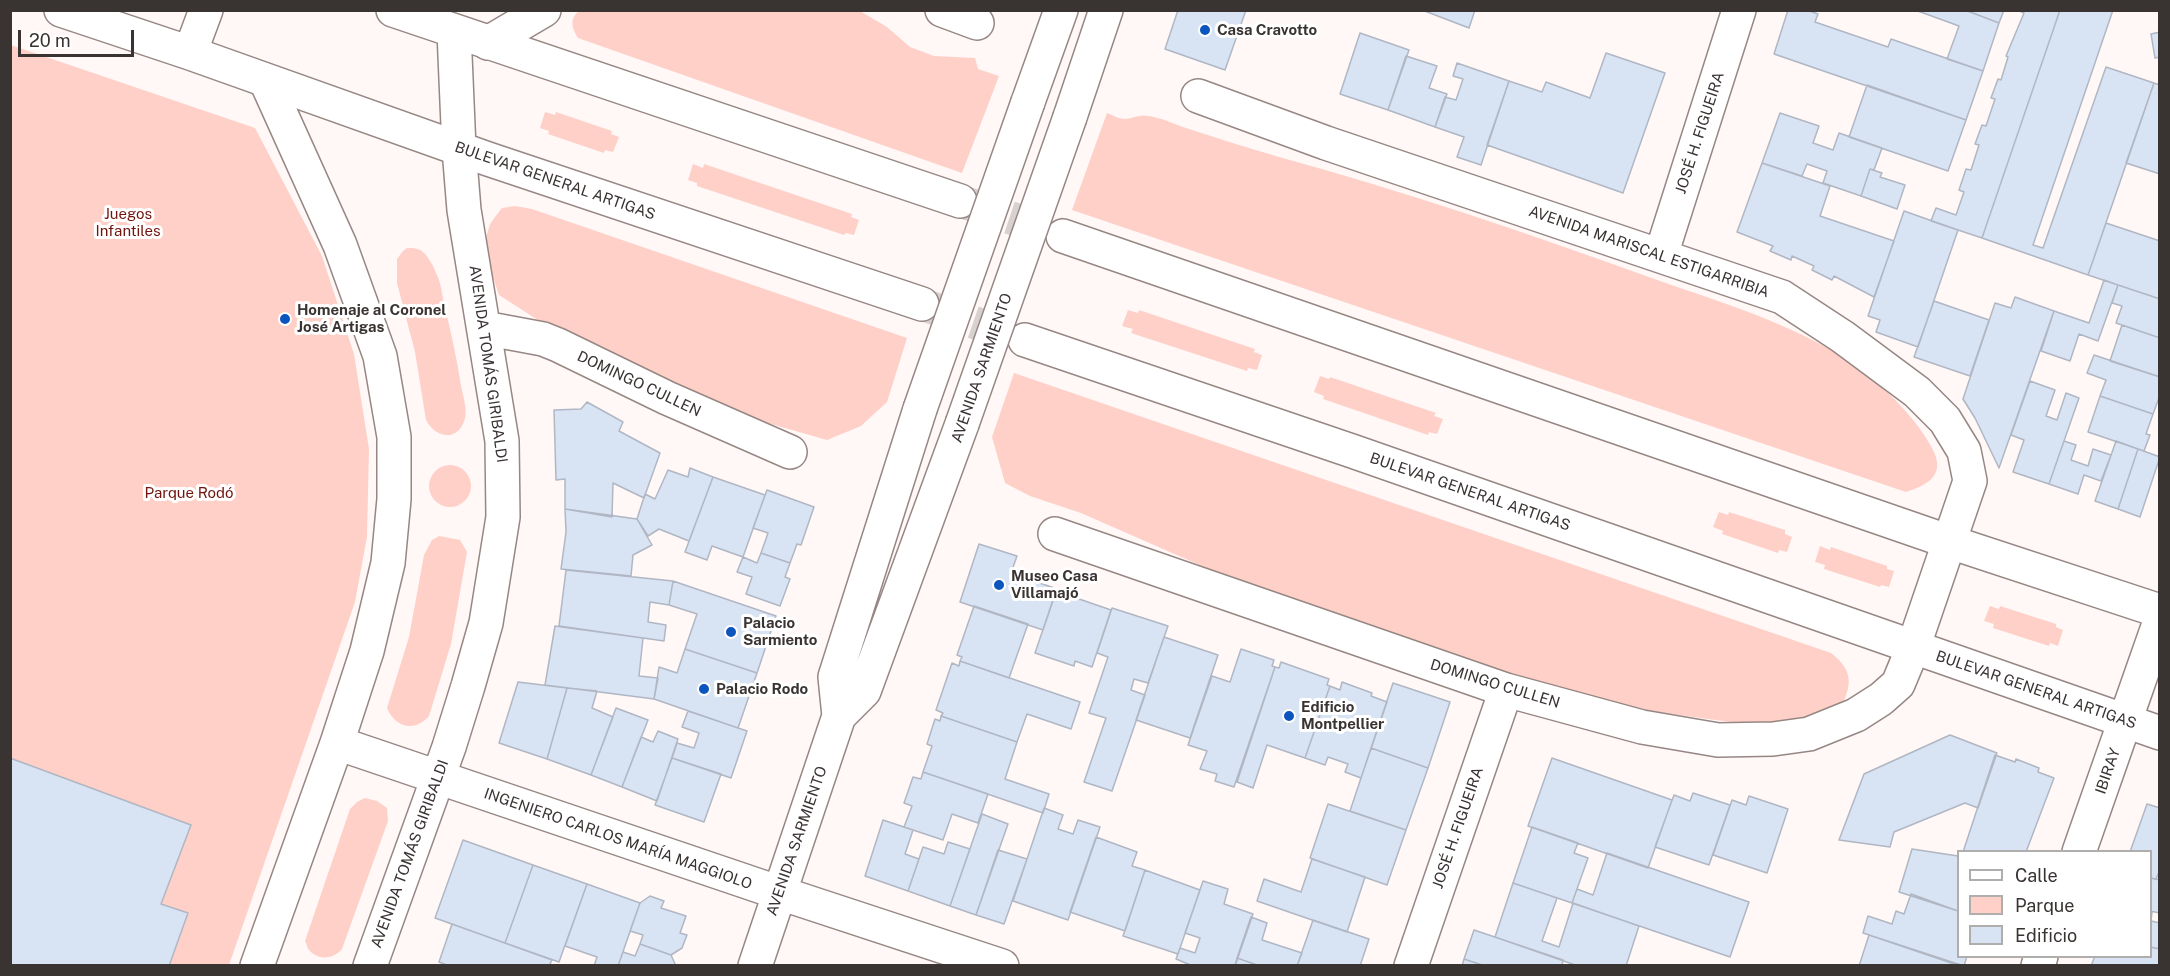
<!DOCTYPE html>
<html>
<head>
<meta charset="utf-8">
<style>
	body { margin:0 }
	#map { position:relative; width:2170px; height:976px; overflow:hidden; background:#fff8f7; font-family:"Public Sans",sans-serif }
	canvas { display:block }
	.frame { position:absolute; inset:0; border:12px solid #393332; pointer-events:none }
	.legend { position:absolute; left:1957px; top:850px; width:195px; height:108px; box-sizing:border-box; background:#fff; border:2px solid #b0adad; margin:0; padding:8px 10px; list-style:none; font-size:18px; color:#393332 }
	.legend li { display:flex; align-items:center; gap:12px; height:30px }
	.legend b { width:30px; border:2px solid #b0adad }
	.scale { position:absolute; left:18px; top:30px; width:116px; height:27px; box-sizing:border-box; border:3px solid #393332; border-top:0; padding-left:8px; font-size:18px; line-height:21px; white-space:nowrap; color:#393332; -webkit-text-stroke:4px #fff; paint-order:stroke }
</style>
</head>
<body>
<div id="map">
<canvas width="2170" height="976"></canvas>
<div class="frame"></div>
<ul class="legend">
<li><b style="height:8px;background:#fff"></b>Calle</li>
<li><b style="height:16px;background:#fed0c8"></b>Parque</li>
<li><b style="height:16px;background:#d8e3f4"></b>Edificio</li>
</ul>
<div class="scale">20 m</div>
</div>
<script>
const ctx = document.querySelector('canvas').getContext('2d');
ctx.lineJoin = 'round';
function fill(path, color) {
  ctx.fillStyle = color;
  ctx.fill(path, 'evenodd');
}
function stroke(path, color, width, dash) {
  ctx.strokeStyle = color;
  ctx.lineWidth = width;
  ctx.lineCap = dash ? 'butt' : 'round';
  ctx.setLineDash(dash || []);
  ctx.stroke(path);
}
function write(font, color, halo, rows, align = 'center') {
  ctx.font = font + ' "Public Sans",sans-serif';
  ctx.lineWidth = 6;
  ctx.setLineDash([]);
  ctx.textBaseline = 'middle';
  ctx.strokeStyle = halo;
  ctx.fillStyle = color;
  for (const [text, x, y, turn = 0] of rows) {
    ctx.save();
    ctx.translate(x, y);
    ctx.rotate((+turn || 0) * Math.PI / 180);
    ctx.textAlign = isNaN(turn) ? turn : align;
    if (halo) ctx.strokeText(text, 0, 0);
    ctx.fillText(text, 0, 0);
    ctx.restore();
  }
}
const green = new Path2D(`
	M579,11H860L887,27L910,47L934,56L975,58L978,69L999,76L962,173L578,38C572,28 569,19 579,11Z
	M11,45L255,128L322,256L354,354L369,449L367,537L355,602L229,965H11Z
	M545,112L555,115L556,112L612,131L611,134L619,137L613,152L605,150L604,153L548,134L549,131L540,128Z
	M1107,113C1112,115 1119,119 1125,119C1133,118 1141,114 1149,116C1162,118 1174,124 1186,128C1217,138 1248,148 1279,157C1403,191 1525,232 1646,276C1710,299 1777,318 1836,353C1870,373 1913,412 1932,448C1946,474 1930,484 1906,492L1072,210Z
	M693,164L703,168L704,164L852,214L851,217L859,220L854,235L846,233L844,235L697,186V183L688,180Z
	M515,206L532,209L907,338L887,402L861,426L827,440L764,422L575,344L499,295L490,268L486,238L490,224L495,217L502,208Z
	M407,248C414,248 419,248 424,253C429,258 434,267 436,273C441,282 442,294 444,304C451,332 457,359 461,386C463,396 467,407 465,418C459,442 436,439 426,420L415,352L397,283V259L403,251Z
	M1128,310L1138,313L1139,310L1255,349L1254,352L1262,355L1257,370L1248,368L1247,371L1131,333L1133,329L1122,326Z
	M1014,373L1831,653C1854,671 1852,685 1840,709L1767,727L1635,709L1449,658L1286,596L1204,567L1081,513L1030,496L1005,483L992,437Z
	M1320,376L1329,379L1330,377L1436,413L1434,416L1443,419L1437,434L1429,432L1428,435L1323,399L1324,396L1314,392Z
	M429 486a21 21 0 1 1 42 0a21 21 0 1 1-42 0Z
	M1719,512L1728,515L1729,512L1785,530V534L1792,537L1787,552L1779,550L1778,553L1722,534L1723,531L1713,527Z
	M439,536L460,540L467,552L451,644L429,716C414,733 395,727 387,708L409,637L424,555L432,540Z
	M1820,546L1830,550L1831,547L1887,566V569L1894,571L1889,587L1881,585L1880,587L1824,569L1825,565L1815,562Z
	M1990,606L1999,609L2000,606L2056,624V627L2063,630L2058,646L2050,643L2049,646L1993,628L1994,624L1984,621Z
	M365,798L377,801L387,808L388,821L342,949C334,959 318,961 309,950C307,948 307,944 305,941L350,809L357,802Z`);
const building = new Path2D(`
	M1178,10H1246L1225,70L1165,49Z
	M1422,10H1475L1469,28Z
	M1788,10H1807L1818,14L1815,22L1888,47L1891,39L1983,71L1966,120L1774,54Z
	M1915,10H1965L1999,23L1983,71L1947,59L1959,26Z
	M1965,10H2004L1999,23Z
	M2060,10H2113L2033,245L2043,248L2106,67L2154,83L2088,275L1982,238Z
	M2060,10L1982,238L1931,221L1936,208L1956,215L1964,192L1959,190L1966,169L1971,170L1979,145L1975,144L1982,125L1986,126L1995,99L1991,98L1998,79L2001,80L2008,57L2006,56L2024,13L2017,10Z
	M2160,32V57L2155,58L2151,34Z
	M1360,33L1409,50L1388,110L1340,94Z
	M1606,53L1665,73L1623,193L1487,145L1509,81L1542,92L1546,82L1590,98Z
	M1406,56L1437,66L1429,88L1447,94L1435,127L1388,110Z
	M1457,63L1509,81L1481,165L1457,157L1464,137L1435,127L1445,97L1456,100L1463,79L1453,76Z
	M2154,83L2160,85V174L2126,163Z
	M1867,85L1966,120L1948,171L1849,137Z
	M1780,113L1819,126L1813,143L1833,150L1839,133L1882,148L1874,170L1870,169L1861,196L1823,183L1827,171L1807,164L1802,176L1762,163Z
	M1762,163L1830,186L1820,216L1894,241L1874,297L1834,276L1832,280L1812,270L1814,266L1792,256L1791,260L1770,251L1773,246L1737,232Z
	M1870,169L1882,173L1880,177L1905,185L1897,209L1861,196Z
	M1904,211L1958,230L1918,347L1876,332L1880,320L1868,316Z
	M2106,223L2160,241V299L2088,275Z
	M2104,280L2118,285L2098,341L2079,334L2070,361L2041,351L2054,311L2089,323Z
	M2118,285L2160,299V338L2116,323L2122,306L2112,303Z
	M2015,297L2054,311L1999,468L1975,418L1963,399L1995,303L2011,308Z
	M1934,301L1989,320L1970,376L1914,357Z
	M2122,325L2160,338V377L2110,361Z
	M2094,355L2160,377V395L2153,414L2100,396L2106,380L2087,373Z
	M2030,381L2055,390L2046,416L2057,420L2066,393L2079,398L2049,484L2013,472L2024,440L2011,435Z
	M2100,396L2153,414L2146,434L2150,435L2144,451L2088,432Z
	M587,402L623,422L619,431L660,453L644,498L613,483L612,517L565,509V479L556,480L554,410L581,409Z
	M2064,441L2076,445L2071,460L2088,466L2093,449L2111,455L2101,481L2084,475L2078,494L2049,484Z
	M2116,441L2138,449L2118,509L2095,501Z
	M2138,449L2160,457L2140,517L2118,509Z
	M690,468L713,477L689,541L659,529L648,536L637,519L645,494L655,499L668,470L688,477Z
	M713,477L765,495L743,557L712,546L707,560L685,552Z
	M767,490L814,507L801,545L797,544L790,563L761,553L768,533L753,528Z
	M565,509L637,519L652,545L633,555L631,576L561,569L566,532Z
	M979,544L1017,556L1011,573L1057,589L1043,630L960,602Z
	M761,553L790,563L785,577L790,579L780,606L746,594L752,577L737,572L743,557L757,563Z
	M566,570L673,581L669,605L650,602L648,622L666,625L664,641L559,626Z
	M673,581L776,616L757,673L685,649L697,614L669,605Z
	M1056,591L1111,610L1092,667L1075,661L1074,666L1035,653Z
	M974,606L1028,624L1009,678L960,661L962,657L957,655Z
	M1112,608L1168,626L1148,683L1134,679L1131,690L1145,695L1112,791L1084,782L1106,718L1089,713L1108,657L1097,653Z
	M555,626L643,638L639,676L658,678L654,699L545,685Z
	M1164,637L1218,655L1190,738L1136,720Z
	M685,649L757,673L738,728L654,699L659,667L677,673Z
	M1241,649L1274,660L1272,666L1275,667L1234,787L1215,781L1217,774L1200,769L1207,751L1188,745L1212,676L1230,682Z
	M960,661L1080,702L1071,729L1027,714L1017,742L941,716L943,713L936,710L952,663L959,666Z
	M1281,662L1329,679L1327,685L1330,686L1305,758L1267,745L1253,788L1237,782L1275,667L1279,668Z
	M518,682L567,688L547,759L499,743Z
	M1342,682L1372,693L1371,696L1387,702L1361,778L1345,772L1348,764L1328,757L1325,765L1305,758L1330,686L1340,690Z
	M1393,683L1450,702L1428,768L1371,748Z
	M567,688L597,691L592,708L613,717L591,775L547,759Z
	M616,708L648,720L622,787L591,775Z
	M688,711L747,731L731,778L672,758L677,743L694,748L699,733L682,727Z
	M941,716L1017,742L1005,779L1049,794L1043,813L923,772L932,746L927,744L935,719L940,721Z
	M658,731L678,739L657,801L622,787L641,737L653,742Z
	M1950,735L1997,753L1978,808L1965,803L1894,832L1890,847L1839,840L1864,774Z
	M1371,748L1428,768L1406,830L1350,811Z
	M1995,755L2015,762L2016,759L2039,768L2038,772L2054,778L2026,852H1963Z
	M10,758L191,825L161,904L188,913L169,966H10Z
	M672,758L721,774L704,822L655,805Z
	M1552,758L1672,800L1648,868L1528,826Z
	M923,772L988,794L978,823L952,814L943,840L904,827L912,806L904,803L913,777L921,779Z
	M1693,793L1730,805L1709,865L1655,847L1674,795L1690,801Z
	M1749,796L1788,809L1767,873L1713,855L1732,800L1746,805Z
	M1328,804L1406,830L1387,885L1310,858Z
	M2147,804L2160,808V870L2156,879L2150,878V852H2130Z
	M1044,808L1063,815L1058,829L1073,834L1078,820L1100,827L1068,920L1013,901Z
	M982,814L1008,824L976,915L950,906Z
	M883,820L913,830L905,854L919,859L908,891L865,876Z
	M1532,827L1578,843L1574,853L1588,858L1572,903L1513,883Z
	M1096,837L1137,852L1132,866L1145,870L1125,931L1070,912Z
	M463,840L533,865L505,943L435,918Z
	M948,842L970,849L950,906L908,891L923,847L944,854Z
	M1912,849L1958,856V911L1899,892Z
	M998,850L1027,859L1004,924L976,915Z
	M1607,853L1749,902L1730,957L1572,903L1577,889L1593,895Z
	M1312,859L1365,877L1347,932L1257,901L1264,879L1301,892Z
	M533,865L587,884L559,962L505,943Z
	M1145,870L1200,890L1178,954L1123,936Z
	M2150,878L2160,880V913L2150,911Z
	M1203,881L1228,889L1224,904L1253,914L1235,966H1193L1176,959L1180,948L1195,953L1200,938L1185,933Z
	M1513,883L1557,898L1542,941L1559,947L1573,903L1639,926L1626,966H1578L1495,937Z
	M587,884L640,903L618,966H594L597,957L565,946Z
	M1911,894L1958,911V956H1967L1964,966L1863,933L1868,916L1892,924L1896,911L1904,914Z
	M650,896L664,901L661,908L686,916L680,933L687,935L682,948L671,955L640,944L643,935L630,931L640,903Z
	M2150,911L2152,912L2151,921L2160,923V949L2150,947Z
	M1251,917L1267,923L1262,940L1302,953L1297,966H1260L1237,958Z
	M1313,920L1369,939L1360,966H1297Z
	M452,924L552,960L549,966H449L439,962Z
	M1474,930L1563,960L1562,966H1485L1464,959Z
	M1869,935L1960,966H1859Z
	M640,944L671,955L676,966H618L623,952L635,956Z
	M2150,947L2160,949V966H2091L2095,956H2150Z
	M1237,958L1260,966H1235Z
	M1464,959L1485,966H1462Z`);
const majorTunnel = new Path2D(`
	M963,202L1059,234
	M927,306L1022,339`);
const minor = new Path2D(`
	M942,10L977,23
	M488,43L544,10
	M1028,102L1061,10
	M1070,117L1106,10
	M1661,255L1739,10
	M484,328L543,339L558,345L667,398L790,452
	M1055,534L1506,690L1642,727L1718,740L1773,739L1809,734L1856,715L1881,699L1898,684L1913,648L1970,481L1964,451L1945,420L1917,392L1843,337L1782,297L1326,143L1198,96
	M839,716L864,691L962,424
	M337,743L780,893L1002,966
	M2079,852L2160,621
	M257,966L337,743L367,651L388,563L394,499V437L380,356L340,245L266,81
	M370,966L449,747L468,686L486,623L503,517L502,441L464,210L459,149L454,32
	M755,966L839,716L835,677L920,409
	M1411,966L1506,690
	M2038,966L2041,956`);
const major = new Path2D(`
	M61,10L190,53L488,159L922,304
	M393,10L960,201
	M190,53L206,10
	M1063,236L1950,542L2160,611
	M1025,340L1352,451L2160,733`);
const minorBridge = new Path2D(`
	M920,409L1028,102
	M962,424L1070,117`);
const markers = [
	[1205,30,6,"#0c54be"],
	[285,319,6,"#0c54be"],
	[999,585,6,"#0c54be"],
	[731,632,6,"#0c54be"],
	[704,689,6,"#0c54be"],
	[1289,716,6,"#0c54be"]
];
const poiNames = [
	["Casa Cravotto",1217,30],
	["Homenaje al Coronel",297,310],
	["José Artigas",297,327],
	["Museo Casa",1011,576],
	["Villamajó",1011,593],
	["Palacio",743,623],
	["Sarmiento",743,640],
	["Palacio Rodo",716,689],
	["Edificio",1301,707],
	["Montpellier",1301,724]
];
const streetNames = [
	["JOSÉ H. FIGUEIRA",1700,133,-72],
	["BULEVAR GENERAL ARTIGAS",555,181,19],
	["AVENIDA MARISCAL ESTIGARRIBIA",1649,252,19],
	["AVENIDA TOMÁS GIRIBALDI",488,364,82],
	["AVENIDA SARMIENTO",982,368,-71],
	["DOMINGO CULLEN",639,384,25],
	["BULEVAR GENERAL ARTIGAS",1470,492,19],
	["DOMINGO CULLEN",1495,684,17],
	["BULEVAR GENERAL ARTIGAS",2036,690,19],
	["IBIRAY",2108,771,-71],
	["JOSÉ H. FIGUEIRA",1458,828,-71],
	["INGENIERO CARLOS MARÍA MAGGIOLO",618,839,19],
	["AVENIDA SARMIENTO",797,841,-71],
	["AVENIDA TOMÁS GIRIBALDI",410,854,-70]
];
const parkNames = [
	["Juegos",128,214],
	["Infantiles",128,231],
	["Parque Rodó",189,493]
];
fill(green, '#fed0c8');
fill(building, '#d8e3f4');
stroke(building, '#b0b7c3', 1.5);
stroke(majorTunnel, '#d7d1d0', 33, [33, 16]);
stroke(minor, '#968784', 36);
stroke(major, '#968784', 36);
stroke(minor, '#fff', 33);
stroke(major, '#fff', 33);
stroke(minorBridge, '#968784', 36, []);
stroke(minorBridge, '#fff', 33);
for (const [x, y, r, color] of markers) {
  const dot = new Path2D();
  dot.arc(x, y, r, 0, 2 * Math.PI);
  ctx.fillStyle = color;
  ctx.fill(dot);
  stroke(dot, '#fff', 2);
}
write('bold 15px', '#393332', '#fff', poiNames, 'left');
write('15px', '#393332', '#fff', streetNames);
write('15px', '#70140e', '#fff', parkNames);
</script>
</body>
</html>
